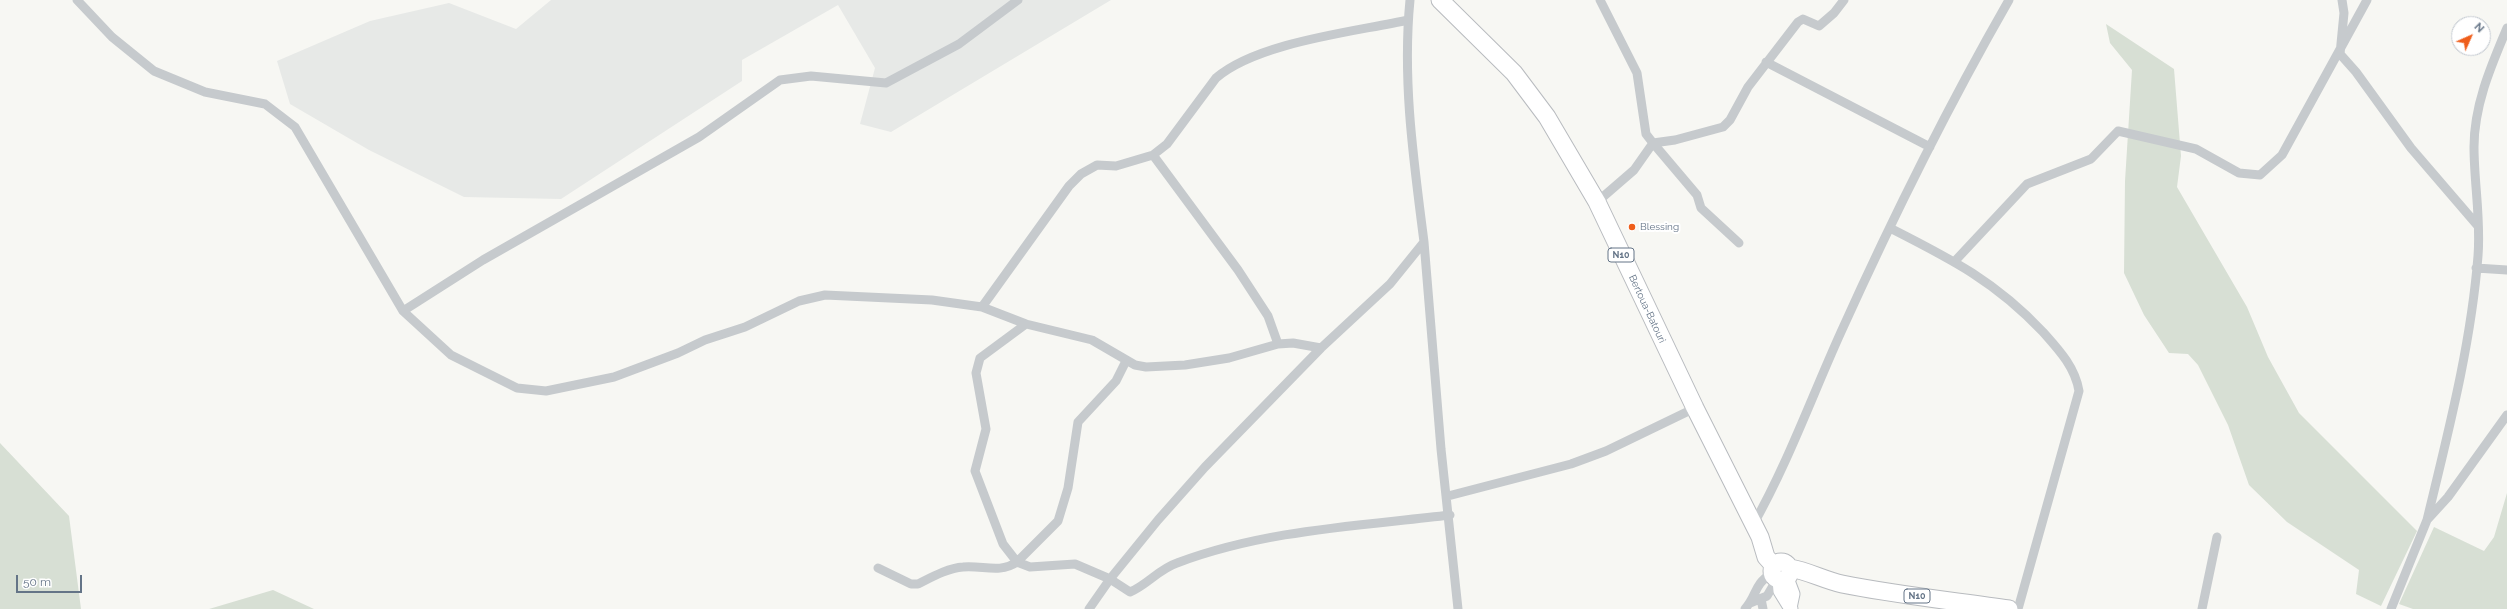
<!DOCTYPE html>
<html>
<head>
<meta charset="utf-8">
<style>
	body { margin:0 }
	#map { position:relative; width:2507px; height:609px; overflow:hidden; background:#f7f7f3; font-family:Raleway,sans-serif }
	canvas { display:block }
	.north { position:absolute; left:2451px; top:16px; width:40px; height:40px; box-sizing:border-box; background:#fff; border:1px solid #c1c7cf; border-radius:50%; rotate:45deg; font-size:11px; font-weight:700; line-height:16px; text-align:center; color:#647487 }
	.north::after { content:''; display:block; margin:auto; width:14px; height:18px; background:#ef5e1b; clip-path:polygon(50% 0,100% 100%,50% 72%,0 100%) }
	.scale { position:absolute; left:16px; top:575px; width:66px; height:18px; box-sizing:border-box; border:2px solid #647487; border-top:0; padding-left:5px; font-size:12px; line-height:14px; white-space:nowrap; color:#647487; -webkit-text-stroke:3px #fff; paint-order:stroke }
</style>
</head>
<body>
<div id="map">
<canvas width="2507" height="609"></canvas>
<div class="north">N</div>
<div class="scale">50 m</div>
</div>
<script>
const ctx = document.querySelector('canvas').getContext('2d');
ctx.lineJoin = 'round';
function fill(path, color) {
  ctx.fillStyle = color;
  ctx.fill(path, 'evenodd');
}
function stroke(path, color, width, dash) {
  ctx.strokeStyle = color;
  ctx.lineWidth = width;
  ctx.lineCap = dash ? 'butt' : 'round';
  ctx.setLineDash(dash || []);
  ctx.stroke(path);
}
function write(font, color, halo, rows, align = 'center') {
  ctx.font = font + ' Raleway,sans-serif';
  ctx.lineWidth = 4;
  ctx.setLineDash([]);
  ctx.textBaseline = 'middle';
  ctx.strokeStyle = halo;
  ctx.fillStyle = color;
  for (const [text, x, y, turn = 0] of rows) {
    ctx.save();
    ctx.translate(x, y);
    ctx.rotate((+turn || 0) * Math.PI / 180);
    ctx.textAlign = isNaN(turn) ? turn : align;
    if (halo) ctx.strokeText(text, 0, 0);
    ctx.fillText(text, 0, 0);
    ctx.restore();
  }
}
const built = new Path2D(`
	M551,0H1111L891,132L860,124L875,68L838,5L742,60V81L561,199L464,197L369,150L290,104L277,61L370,21L449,3L516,29Z`);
const green = new Path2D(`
	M2106,24L2174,69L2181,156L2177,187L2247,307L2268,357L2299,413L2417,531L2381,606L2356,594L2359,570L2287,522L2249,485L2228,425L2198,365L2188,354L2169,353L2144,315L2124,273L2125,181L2132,70L2110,43Z
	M0,443L69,516L81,609H0Z
	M2507,493V609H2413L2399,604L2434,527L2484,551L2494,537Z
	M273,590L314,609H209Z`);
const street = new Path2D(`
	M77,0L112,37L154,71L205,92L265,104L295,127L403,311L451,355L517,388L546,391L614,377L678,353L705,340L745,327L799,301L825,295L932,300L982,307L1026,324L1092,340L1135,365L1146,367L1185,365L1229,358L1278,344L1293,343L1321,348
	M2342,0L2344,13L2340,54L2356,72L2411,148L2478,226
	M1766,62L1930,147
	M1153,155L1238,270L1268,316L1278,344
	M1597,202L1634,170L1653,143L1646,134L1637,73L1600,0
	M1890,228C1951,259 1995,281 2043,332C2059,350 2075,367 2079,391L2018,609
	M1424,242L1441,449L1458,609
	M1739,243L1701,208L1697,195L1653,143L1675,140L1723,127L1730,120L1748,87L1798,22L1803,19L1819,26L1834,13L1844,0
	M1955,261L2027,184L2091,159L2118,131L2196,149L2239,173L2260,175L2282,155L2367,0
	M2476,268L2507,270
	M982,307L1069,186L1081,174L1097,165L1116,166L1153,155L1167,144L1216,78C1258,42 1354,32 1408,20
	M403,311L483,260L699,137L780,80L811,76L886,83L959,44L1018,0
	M1026,324L980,358L976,373L986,429L975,471L1003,544L1017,562L1030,567L1075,564L1110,579L1130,592C1147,585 1159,569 1177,563C1264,530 1358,526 1450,515
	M1448,496L1571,464L1606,451L1695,408
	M2427,520C2448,433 2471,345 2478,256C2481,219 2474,183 2474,147C2474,105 2491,66 2507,28
	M1753,525C1788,463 1812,396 1841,332C1892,219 1947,108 2009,0
	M878,568L911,584H918C932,577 948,568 963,567C983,565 999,574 1017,562L1058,521L1068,488L1078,422L1116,381L1126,361
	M1761,599L1763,609
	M1750,603L1767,596L1777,579
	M1089,609L1110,579L1158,520L1205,467L1321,348L1390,284L1424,242C1414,163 1402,81 1410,0
	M1745,609C1758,594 1753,585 1772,573
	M2202,609L2217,537
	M2391,609L2427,520L2448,497L2507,415`);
const secondary = new Path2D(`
	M1787,578L1793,594L1790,608
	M1779,580L1780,591L1791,609`);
const highway = new Path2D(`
	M1440,0L1514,73L1547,117L1597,202L1695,408L1760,537L1766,557L1774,566
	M1772 571a9 9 0 1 1 18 0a9 9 0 1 1-18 0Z
	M1790,568C1808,571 1824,580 1842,584C1897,595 1954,601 2009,609`);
const markers = [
	[1632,227,4,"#ef5e1b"]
];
const shields = [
	[1621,255,26],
	[1917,596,26]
];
const shieldNames = [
	["N10",1621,255],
	["N10",1917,596]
];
const poiNames = [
	["Blessing",1640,227]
];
const streetNames = [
	["Bertoua-Batouri",1647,309,65]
];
fill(built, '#e7e9e7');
fill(green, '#d7dfd4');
stroke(secondary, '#b8bdc2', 15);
stroke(highway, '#b8bbbf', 19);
stroke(street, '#c6cacd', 9);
stroke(secondary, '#fff', 13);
stroke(highway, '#fff', 17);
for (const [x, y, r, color] of markers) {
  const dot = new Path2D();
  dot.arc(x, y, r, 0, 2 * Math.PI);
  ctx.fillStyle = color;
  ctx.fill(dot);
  stroke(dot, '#fff', 1.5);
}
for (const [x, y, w] of shields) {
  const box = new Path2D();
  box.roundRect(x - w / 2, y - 7, w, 14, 3);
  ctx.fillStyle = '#fff';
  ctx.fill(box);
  stroke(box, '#647487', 1);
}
write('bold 9px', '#647487', null, shieldNames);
write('10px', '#647487', '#fff', poiNames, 'left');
write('10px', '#647487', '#fff', streetNames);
</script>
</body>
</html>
